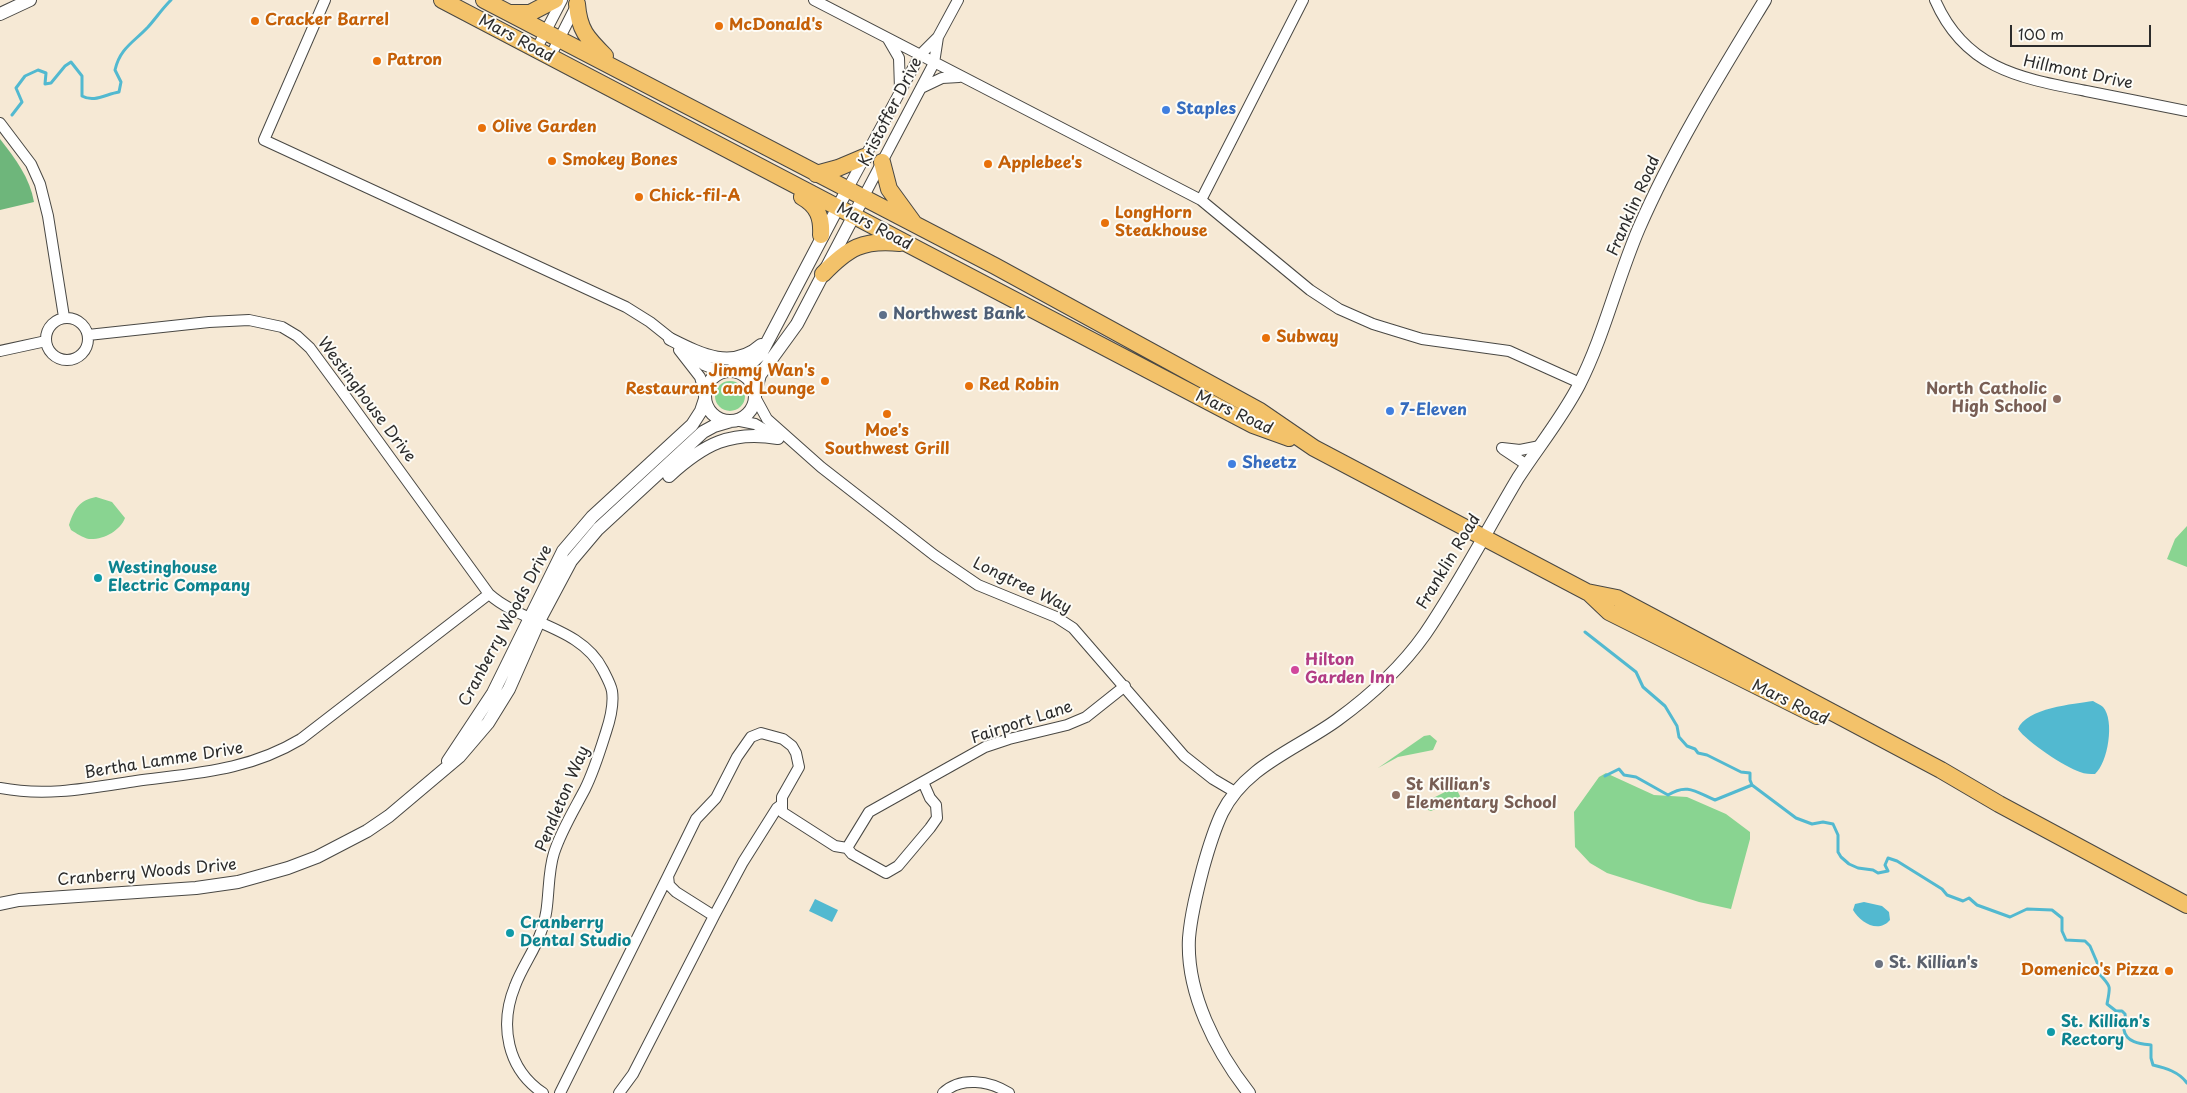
<!DOCTYPE html>
<html>
<head>
<meta charset="utf-8">
<style>
	body { margin:0 }
	#map { position:relative; width:2187px; height:1093px; overflow:hidden; background:#f6e9d5; font-family:"Playpen Sans",sans-serif }
	canvas { display:block }
	.scale { position:absolute; left:2010px; top:25px; width:141px; height:22px; box-sizing:border-box; border:2px solid #2b2b2b; border-top:0; padding-left:6px; font-size:15px; line-height:18px; white-space:nowrap; color:#2b2b2b; -webkit-text-stroke:4px #fdfcf7; paint-order:stroke }
</style>
</head>
<body>
<div id="map">
<canvas width="2187" height="1093"></canvas>
<div class="scale">100 m</div>
</div>
<script>
const ctx = document.querySelector('canvas').getContext('2d');
ctx.lineJoin = 'round';
function fill(path, color) {
  ctx.fillStyle = color;
  ctx.fill(path, 'evenodd');
}
function stroke(path, color, width, dash) {
  ctx.strokeStyle = color;
  ctx.lineWidth = width;
  ctx.lineCap = dash ? 'butt' : 'round';
  ctx.setLineDash(dash || []);
  ctx.stroke(path);
}
function write(font, color, halo, rows, align = 'center') {
  ctx.font = font + ' "Playpen Sans",sans-serif';
  ctx.lineWidth = 4;
  ctx.setLineDash([]);
  ctx.textBaseline = 'middle';
  ctx.strokeStyle = halo;
  ctx.fillStyle = color;
  for (const [text, x, y, turn = 0] of rows) {
    ctx.save();
    ctx.translate(x, y);
    ctx.rotate((+turn || 0) * Math.PI / 180);
    ctx.textAlign = isNaN(turn) ? turn : align;
    if (halo) ctx.strokeText(text, 0, 0);
    ctx.fillText(text, 0, 0);
    ctx.restore();
  }
}
const green = new Path2D(`
	M715 396a15 15 0 1 1 30 0a15 15 0 1 1-30 0Z
	M96,497L112,502L125,518C120,531 103,540 89,539C83,538 76,533 71,530L69,525C74,510 79,500 96,497Z
	M2187,526V567L2167,559L2175,539Z
	M1430,735L1437,741L1433,750L1398,757L1378,768L1424,736Z
	M1606,773L1654,795L1687,797L1726,814L1750,832V839L1731,909L1699,902L1607,873L1590,863L1575,847L1574,812L1599,777Z
	M1454,784L1460,796L1459,798L1431,811L1428,810L1425,802L1449,790L1448,787Z`);
const forest = new Path2D(`
	M0,139C15,158 30,178 34,202L0,210Z`);
const water = new Path2D(`
	M2093,701C2096,703 2101,705 2103,707C2115,720 2108,763 2095,774C2090,774 2085,774 2080,772C2065,767 2027,742 2018,729C2026,708 2074,704 2093,701Z
	M815,899L838,910L832,922L809,911Z
	M1864,902L1882,906L1889,912L1890,920C1878,934 1860,922 1853,910L1855,904Z`);
const stream = new Path2D(`
	M12,115L22,102L16,88L25,76L38,70L46,73L45,84L51,83L65,66L71,62L82,76V96C94,103 106,94 119,92L121,82L115,70C120,48 134,42 148,27C156,18 162,9 171,0
	M1585,632L1636,672L1643,687L1665,706L1677,726L1679,737L1687,746L1695,749L1698,753L1707,755L1741,772L1750,773V780L1752,785
	M1605,776L1619,769L1624,775L1636,777L1668,795C1687,783 1696,792 1715,800L1752,785L1796,818L1812,824L1823,822L1833,824L1838,835V852L1841,857L1849,864L1858,868L1873,870L1878,873L1888,871L1885,865L1888,858L1897,861L1942,889L1947,895L1963,901L1969,898L1977,905L2010,917L2027,909L2052,910L2062,918V931L2066,940L2085,941L2090,946L2099,967L2097,971C2111,988 2111,983 2107,1004L2116,1011H2122L2125,1014C2126,1019 2124,1025 2124,1030C2126,1043 2142,1044 2151,1045V1058L2153,1065C2166,1068 2179,1072 2187,1083`);
const minor = new Path2D(`
	M325,0L264,140L626,307L650,322L704,365L714,369L726,371
	M814,0L1201,200L1310,290L1339,309L1373,324L1422,339L1509,351L1580,383
	M1935,0C1965,69 2020,78 2086,91C2120,98 2153,104 2187,111
	M888,39L899,58L900,89
	M536,50L562,0
	M550,57L576,6
	M921,88L942,78L959,77
	M0,123L31,164L40,184L48,216L64,317
	M847,190L920,55L938,37L958,0
	M863,198L934,63L938,37
	M1201,200L1303,0
	M46 339a21 21 0 1 1 42 0a21 21 0 1 1-42 0Z
	M88,335L209,322L249,320L282,327L297,336L310,348L341,390L489,594C522,624 581,626 603,670C606,676 611,685 612,691C614,704 610,720 606,732C600,751 594,771 585,789C574,810 561,831 554,853C546,878 551,907 541,932C535,950 522,967 515,986C499,1025 507,1069 543,1093
	M679,350L700,377L705,394
	M0,351L46,341
	M755,397L767,419L821,467L934,555L978,585L1056,617L1073,628L1184,756L1213,779L1235,792
	M735,420L755,424L777,437
	M1502,448L1520,450L1540,446
	M1503,449L1527,465
	M0,788C47,797 90,788 136,781C196,773 248,771 301,739L489,594
	M847,848L852,854L886,873L898,866L930,828L937,818L936,805L930,798L923,782
	M714,916L743,862L777,808L781,805
	M560,1093L668,876
	M619,1093L633,1074L714,916L676,892L669,885L668,876L696,819L716,798L737,757L751,737L761,733L783,739L792,746L796,753L799,767L782,797V812L835,846L847,848L869,812L985,747L1009,739L1067,725L1086,717L1125,686
	M943,1093C961,1076 990,1081 1009,1093`);
const tertiary = new Path2D(`
	M0,14L30,0
	M670,339C700,354 732,371 761,345
	M731,370L748,366L761,354L847,190
	M705 396a25 25 0 1 1 50 0a25 25 0 1 1-50 0Z
	M755,393L760,375L797,324L863,198
	M669,476C704,444 731,430 778,438
	M448,761L493,693L563,551L592,517L692,425L701,411L705,399
	M0,904L19,900L196,888L238,882L288,868L317,857L367,831L389,816L459,757L488,723L509,689L539,621L571,561L598,529L703,432L714,426L731,421
	M1249,1093C1216,1051 1186,993 1189,938C1191,914 1197,891 1203,868C1208,850 1214,830 1222,813C1245,766 1297,749 1337,720C1370,696 1401,668 1425,634C1459,584 1487,530 1518,478C1538,447 1562,418 1579,385C1604,336 1617,279 1639,228C1674,148 1720,74 1765,0`);
const primary = new Path2D(`
	M442,0L1253,425L1289,438
	M484,0L995,266L1260,411L1314,448L1587,592L1617,598L1941,770L1999,804L2187,905
	M577,4C579,30 587,38 605,56
	M511,13H530L555,0
	M882,162L889,189L913,222
	M816,174L838,168L864,157
	M802,197C818,206 822,218 821,235
	M823,274C848,248 863,239 900,243
	M1589,593L1609,612L1817,716`);
const markers = [
	[255,21,5,"#e8710a"],
	[719,26,5,"#e8710a"],
	[377,61,5,"#e8710a"],
	[1166,110,5,"#3f7fe0"],
	[482,128,5,"#e8710a"],
	[552,161,5,"#e8710a"],
	[988,164,5,"#e8710a"],
	[639,197,5,"#e8710a"],
	[1105,223,5,"#e8710a"],
	[883,315,5,"#5c6f8a"],
	[1266,338,5,"#e8710a"],
	[825,381,5,"#e8710a"],
	[969,386,5,"#e8710a"],
	[2057,399,5,"#8d6e63"],
	[1390,411,5,"#3f7fe0"],
	[887,414,5,"#e8710a"],
	[1232,464,5,"#3f7fe0"],
	[98,578,5,"#0f9aa8"],
	[1295,670,5,"#d1479c"],
	[1396,795,5,"#8d6e63"],
	[510,933,5,"#0f9aa8"],
	[1879,964,5,"#6b7280"],
	[2169,971,5,"#e8710a"],
	[2051,1032,5,"#0f9aa8"]
];
const foodNames = [
	["Cracker Barrel",265,21],
	["McDonald's",729,26],
	["Patron",387,61],
	["Olive Garden",492,128],
	["Smokey Bones",562,161],
	["Applebee's",998,164],
	["Chick-fil-A",649,197],
	["LongHorn",1115,214],
	["Steakhouse",1115,232],
	["Subway",1276,338],
	["Jimmy Wan's",815,372,"right"],
	["Restaurant and Lounge",815,390,"right"],
	["Red Robin",979,386],
	["Moe's",887,432,"center"],
	["Southwest Grill",887,450,"center"],
	["Domenico's Pizza",2159,971,"right"]
];
const streetNames = [
	["Mars Road",516,39,28],
	["Hillmont Drive",2078,73,12],
	["Kristoffer Drive",891,112,-63],
	["Franklin Road",1634,206,-66],
	["Mars Road",874,227,28],
	["Westinghouse Drive",366,400,53],
	["Mars Road",1234,413,25],
	["Franklin Road",1449,562,-59],
	["Longtree Way",1022,586,26],
	["Cranberry Woods Drive",506,626,-62],
	["Mars Road",1790,703,26],
	["Fairport Lane",1022,723,-18],
	["Bertha Lamme Drive",164,761,-9],
	["Pendleton Way",563,799,-67],
	["Cranberry Woods Drive",147,873,-5]
];
const shopNames = [
	["Staples",1176,110],
	["7-Eleven",1400,411],
	["Sheetz",1242,464]
];
const serviceNames = [
	["Northwest Bank",893,315]
];
const educationNames = [
	["North Catholic",2047,390],
	["High School",2047,408],
	["St Killian's",1406,786,"left"],
	["Elementary School",1406,804,"left"]
];
const cultureNames = [
	["Westinghouse",108,569],
	["Electric Company",108,587],
	["Cranberry",520,924],
	["Dental Studio",520,942],
	["St. Killian's",2061,1023],
	["Rectory",2061,1041]
];
const hotelNames = [
	["Hilton",1305,661],
	["Garden Inn",1305,679]
];
const worshipNames = [
	["St. Killian's",1889,964]
];
fill(green, '#89d491');
fill(forest, '#6eb67b');
fill(water, '#52b9d0');
stroke(stream, '#52b9d0', 3);
stroke(minor, '#494844', 12);
stroke(tertiary, '#494844', 14);
stroke(primary, '#494844', 18);
stroke(minor, '#fff', 10);
stroke(tertiary, '#fff', 12);
stroke(primary, '#f3c26a', 16);
for (const [x, y, r, color] of markers) {
  const dot = new Path2D();
  dot.arc(x, y, r, 0, 2 * Math.PI);
  ctx.fillStyle = color;
  ctx.fill(dot);
  stroke(dot, '#fdfcf7', 2);
}
write('bold 16px', '#c56008', '#fdfcf7', foodNames, 'left');
write('16px', '#2b2b2b', '#fdfcf7', streetNames);
write('bold 16px', '#366cbe', '#fdfcf7', shopNames, 'left');
write('bold 16px', '#4e5e75', '#fdfcf7', serviceNames, 'left');
write('bold 16px', '#785e54', '#fdfcf7', educationNames, 'right');
write('bold 16px', '#0d838f', '#fdfcf7', cultureNames, 'left');
write('bold 16px', '#b23c85', '#fdfcf7', hotelNames, 'left');
write('bold 16px', '#5b616d', '#fdfcf7', worshipNames, 'left');
</script>
</body>
</html>
